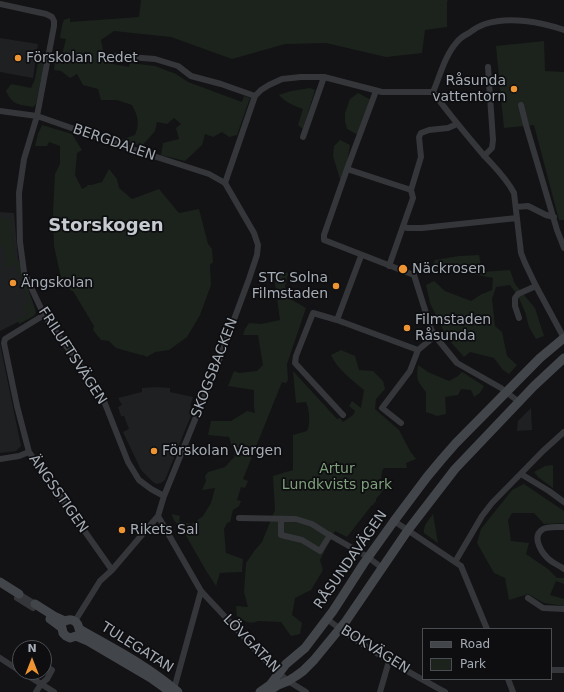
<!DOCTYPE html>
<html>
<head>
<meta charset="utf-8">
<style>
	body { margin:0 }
	#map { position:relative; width:564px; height:692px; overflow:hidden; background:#131315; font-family:"DejaVu Sans",sans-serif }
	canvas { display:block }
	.legend { position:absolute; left:422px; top:628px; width:130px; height:52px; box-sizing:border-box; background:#0e0e10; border:1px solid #4a4d52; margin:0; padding:5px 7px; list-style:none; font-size:12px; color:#a5acb5 }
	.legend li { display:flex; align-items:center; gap:8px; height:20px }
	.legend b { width:20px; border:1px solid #4a4d52 }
	.north { position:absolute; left:12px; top:640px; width:40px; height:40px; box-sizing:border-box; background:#0e0e10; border:1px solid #4a4d52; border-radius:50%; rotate:0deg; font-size:11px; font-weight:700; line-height:16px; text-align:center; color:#a5acb5 }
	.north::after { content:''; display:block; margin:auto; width:14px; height:18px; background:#ee9432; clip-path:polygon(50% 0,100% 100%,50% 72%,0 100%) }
</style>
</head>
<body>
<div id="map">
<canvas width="564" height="692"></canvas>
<ul class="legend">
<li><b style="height:5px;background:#42454a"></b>Road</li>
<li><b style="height:11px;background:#1b231c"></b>Park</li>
</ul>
<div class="north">N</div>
</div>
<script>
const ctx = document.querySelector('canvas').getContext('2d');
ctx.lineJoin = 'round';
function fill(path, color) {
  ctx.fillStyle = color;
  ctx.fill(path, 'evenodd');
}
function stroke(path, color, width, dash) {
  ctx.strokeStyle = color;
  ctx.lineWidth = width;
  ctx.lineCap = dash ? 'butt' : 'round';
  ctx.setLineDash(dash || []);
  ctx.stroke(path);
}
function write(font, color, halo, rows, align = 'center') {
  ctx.font = font + ' "DejaVu Sans",sans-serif';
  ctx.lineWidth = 3.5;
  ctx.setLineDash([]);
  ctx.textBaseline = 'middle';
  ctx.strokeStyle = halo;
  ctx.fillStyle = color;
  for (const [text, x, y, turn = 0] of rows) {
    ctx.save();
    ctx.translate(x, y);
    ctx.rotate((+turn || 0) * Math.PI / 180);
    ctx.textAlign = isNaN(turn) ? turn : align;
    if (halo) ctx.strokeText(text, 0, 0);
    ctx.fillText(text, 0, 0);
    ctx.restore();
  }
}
const built = new Path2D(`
	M0,38L38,44L33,78L0,72Z
	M0,212L14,213L18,258L36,313L0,331Z
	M0,344L21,446L16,451L0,453Z
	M156,387L170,388V392L193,397L190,406L194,408L165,480L161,483L156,484L152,481L141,470L123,432L129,429L124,416H121L118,407L122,405L118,398L142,392V388Z
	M531,408L532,430L517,431L518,421Z`);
const green = new Path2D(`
	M141,0H449L447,1V27L425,30L422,53L386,57L326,43L285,44L232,59L171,37L114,31L101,40L103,50L113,64L129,67L130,63L155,66L176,74L188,82L242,102L244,96L250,98L237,135L229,137L222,132L213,137L205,134L202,145L185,161L161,155L163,143L179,139L176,128L181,124L174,118L167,124L157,122L155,131L142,146L121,140L135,135C140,123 138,116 132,105L117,100H101L98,89L83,85L77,74L70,78L61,71L54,70L55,60L61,59L66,39L60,38L62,25L64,20L70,18V22L139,17Z
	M544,41L545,71L564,72V220H559L534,125L504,128L496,46Z
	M38,62L44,64L36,104L33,107C18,104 13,106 6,91L11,84L31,88L35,79Z
	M310,88L315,90L303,129L298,125L303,109C294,106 285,102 279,95L291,91Z
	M358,93L371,100L360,136L347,129L345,121V113L350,99Z
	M42,125L72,134L82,150L77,153L75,175L82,189L86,187L88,185H91L102,182L109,169L117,179L119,188L132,199L159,189L179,213L199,209L208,244L212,249L213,262L210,265L211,285L200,315L187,337L169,350L155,352L147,357L143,355H141L116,348L109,341L101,340L93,330L94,326L73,291L70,290L69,283L65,276L62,282L54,246L53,211L55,174L60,164V146L49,142L47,146H35L38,134Z
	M340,140L350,145L345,175L340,179L333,156L334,146Z
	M0,218L11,220L15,257L16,260H18L36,312L34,316L19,324L18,319L27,315L23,305L29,303L15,265L6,268L4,265L6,264L4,246H0Z
	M479,255L482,272L510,270L515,284L535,308L544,336L536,339L529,327L525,312L518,296L510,285L496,287L492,299L495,326L502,332L507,356L517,365L509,374L503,370L494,358L470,352L464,357L447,338L430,303L426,285L434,281L445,291L471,301L482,294L492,290L493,278L448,269L438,274L431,270L435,260L459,256Z
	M278,270L288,273L285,287L291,296L292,300L306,308L287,364L288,380L286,383L282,382L243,479L248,481L245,488L241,487L237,500L241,501L239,506L233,510L230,522L227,523L224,529L226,553L243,559L242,572L220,573L216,586L205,569L180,525C175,523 173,519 172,514L180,516L179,521L192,524L203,516L211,503L215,488L202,490L206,481L205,476L208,472L225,467L235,456L229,437L208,435L211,421H231L247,411L255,413L254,408V390L228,386L234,371L239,373L257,371L263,365L258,335H243L245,329L249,323L261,324L280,320L274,276Z
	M341,350L355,356L359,370L373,371L383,381L385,389L376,399L375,409L399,430L410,451L416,459L406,463L407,468H384L382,471L380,487L385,488L376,499V501L373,505H372L347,537L335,531L320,560L323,570L311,590L295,598L292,615L302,623L300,634L291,636L281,622L258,621C249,625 244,621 237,616L236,606L248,607L244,592L246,563L255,550L262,542L275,510L273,476L293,470V435L307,431C311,424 309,408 306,402L296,403L293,371L337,419L340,418L343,422L353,415L355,411L349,406L352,401L361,408L364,390C352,380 337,369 331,355Z
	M418,365L428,372L449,381L458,376L462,372L484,386L480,393L474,397L471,390L461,389L458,395L445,397L446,414L437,416L426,412V392C417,380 416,380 418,365Z
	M553,465V488L538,477L534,472L545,466Z
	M524,484L564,511V523L544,524L534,513H512L508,520L511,541L529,543L526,554L548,569L557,578H564V584L556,581L550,595L564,599V606L544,603L528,594L509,600L505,578L494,573L477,543L481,529L512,490Z
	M433,514L438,543L424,533C423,525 429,520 433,514Z`);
const street = new Path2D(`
	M0,4L46,14L52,17L54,21V26L37,116L24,159L19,193L20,242L24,272L44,315L79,364L102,396L128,462L139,480L151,489L164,496
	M116,56L155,59L178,66L191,76L221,84L255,96
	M376,91L347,169L324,235V240L414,275L431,329L435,336L457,363L501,388L519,402
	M433,92C448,113 465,133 481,152C494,167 505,176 514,193L521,253L525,263L536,286L564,338
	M433,92C440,76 445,55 457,42C460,38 465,35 469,33C474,29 479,26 485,24C509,16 541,22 564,30
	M521,105L526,125L557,230L564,248
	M0,111L37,116L135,150L209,174L225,183L254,233L258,245L257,255L249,279L216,368L164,496L158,516L112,570L100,581L75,621
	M303,137L324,77
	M484,156L492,148L493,140L488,67
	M347,169L411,190
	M225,183L255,96L261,90L269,85L282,79L301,77H324L382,92H433
	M516,207L528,206L546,215L554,217
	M403,227L408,228H422L517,218
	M389,266L413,198L411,190L421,157L419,137L421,133L429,130L448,128L457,124
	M44,315L5,339L4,343L17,406L29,452L112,570
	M519,318L515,306V298L518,294L536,286
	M337,320L361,256
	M343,415L295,363L296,356L313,313L337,320L418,350
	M401,423L382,408L410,371L418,350L435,336
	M0,459L19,456L29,452
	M521,474L549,491L564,502
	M158,516L201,591L271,666L288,681L306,692
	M239,518L296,519L312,524L326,533L368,557L382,568
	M281,519V535L302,540L320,551L330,535
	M394,521L461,566L487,629
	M564,527C557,527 548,526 543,529C530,537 543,555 551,561C555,564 560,566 564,569
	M455,562L482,516L492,503L543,451L564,432
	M19,594L35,604
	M17,598L33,608
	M528,598L543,608L564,609
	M327,619C364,648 405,670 445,692
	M0,658L20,671
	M551,670H564
	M22,672L54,692
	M508,679L513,692
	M174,689L201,591
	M36,692L41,684L47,679L52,670L44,665
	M380,692L389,661`);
const secondary = new Path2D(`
	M0,582L19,594
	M35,604L54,616L65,621C72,618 78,621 79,629C113,648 148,666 178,692
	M50,619L62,628L63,633L66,636L70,638L76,636L88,641L151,678L169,691
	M269,691L278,685L288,681L296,676L303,671L314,660L346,621L408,530L455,469L534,386L564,358
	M260,692L270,685L286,664L305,648L333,611L364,563L394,521L427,477L442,459L456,443L540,358L564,338`);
const markers = [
	[18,58,4,"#ee9432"],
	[514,89,4,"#ee9432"],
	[403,269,5,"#ee9432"],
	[13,283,4,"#ee9432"],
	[336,286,4,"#ee9432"],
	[407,328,4,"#ee9432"],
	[154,451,4,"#ee9432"],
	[122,530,4,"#ee9432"]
];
const poiNames = [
	["Förskolan Redet",26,58],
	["Råsunda",506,81,"right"],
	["vattentorn",506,97,"right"],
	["Näckrosen",412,269],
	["STC Solna",328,278,"right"],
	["Filmstaden",328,294,"right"],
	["Ängskolan",21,283],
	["Filmstaden",415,320],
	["Råsunda",415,336],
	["Förskolan Vargen",162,451],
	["Rikets Sal",130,530]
];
const streetNames = [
	["BERGDALEN",114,143,19],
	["FRILUFTSVÄGEN",72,356,57],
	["SKOGSBACKEN",215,368,-69],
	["ÄNGSSTIGEN",58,494,55],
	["RÅSUNDAVÄGEN",351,560,-55],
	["LÖVGATAN",251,644,46],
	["TULEGATAN",137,648,32],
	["BOKVÄGEN",375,650,32]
];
const parkNames = [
	["Artur",337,469],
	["Lundkvists park",337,485]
];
const districtNames = [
	["Storskogen",106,226]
];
fill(built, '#1f2022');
fill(green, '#1b231c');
stroke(street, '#34363a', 6);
stroke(secondary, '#42454a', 9);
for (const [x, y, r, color] of markers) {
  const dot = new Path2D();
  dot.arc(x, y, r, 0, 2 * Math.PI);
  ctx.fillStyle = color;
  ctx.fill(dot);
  stroke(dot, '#0e0e10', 1.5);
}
write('14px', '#a5acb5', '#0e0e10', poiNames, 'left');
write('14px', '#a5acb5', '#0e0e10', streetNames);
write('14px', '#7fa07c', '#0e0e10', parkNames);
write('bold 18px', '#c6cbd1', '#0e0e10', districtNames);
</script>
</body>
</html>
